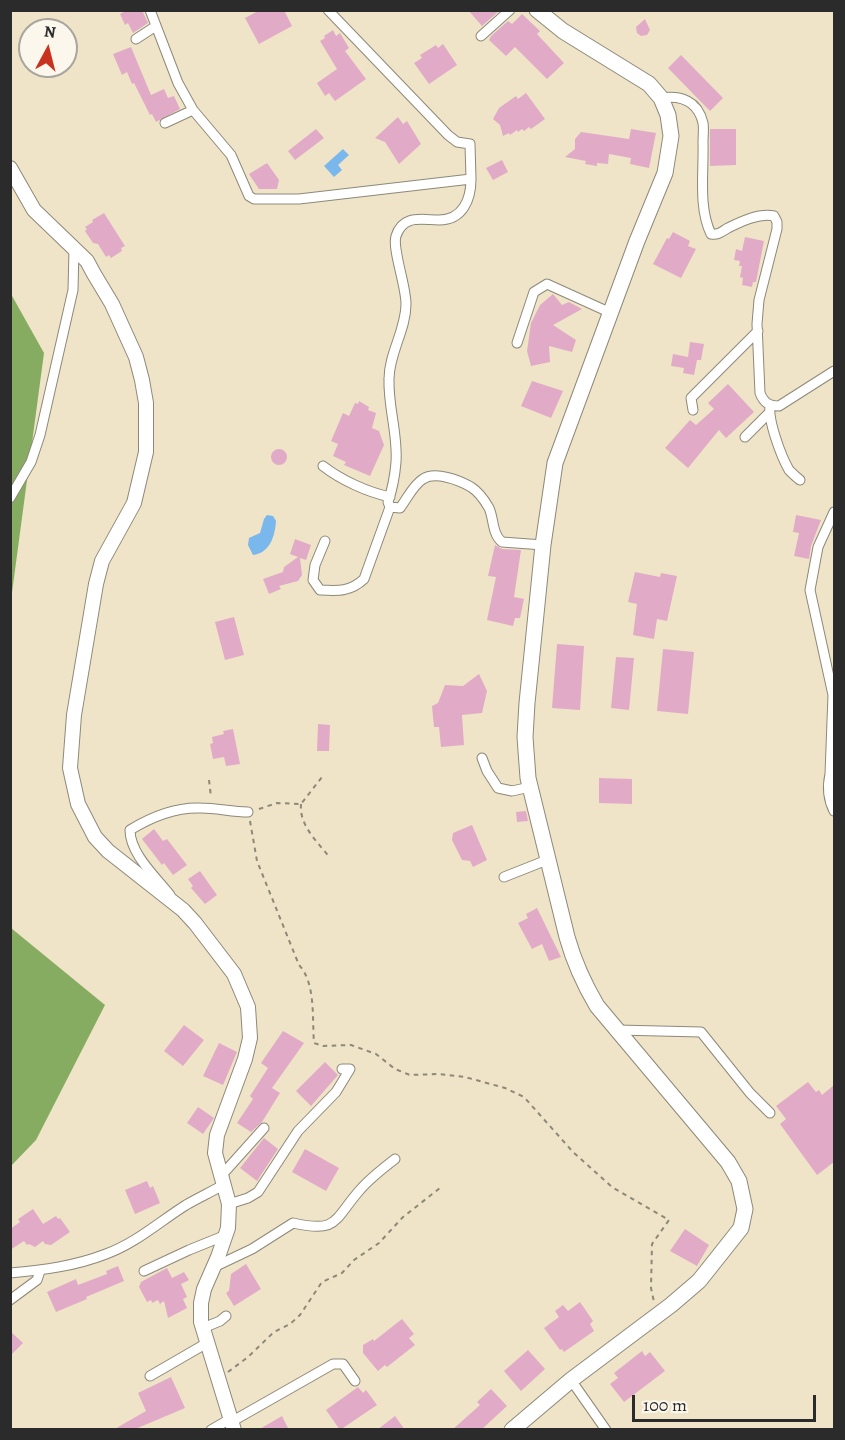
<!DOCTYPE html>
<html>
<head>
<meta charset="utf-8">
<style>
	body { margin:0 }
	#map { position:relative; width:845px; height:1440px; overflow:hidden; background:#efe4c7; font-family:Alegreya,serif }
	canvas { display:block }
	.frame { position:absolute; inset:0; border:12px solid #2b2b2b; pointer-events:none }
	.north { position:absolute; left:18px; top:18px; width:60px; height:60px; box-sizing:border-box; background:#fbf7ec; border:2px solid #a8a59f; border-radius:50%; rotate:7deg; font-size:16px; font-weight:700; line-height:24px; text-align:center; color:#2b2b2b }
	.north::after { content:''; display:block; margin:auto; width:21px; height:27px; background:#c8321e; clip-path:polygon(50% 0,100% 100%,50% 72%,0 100%) }
	.scale { position:absolute; left:632px; top:1395px; width:184px; height:27px; box-sizing:border-box; border:3px solid #2b2b2b; border-top:0; padding-left:8px; font-size:18px; line-height:21px; white-space:nowrap; color:#2b2b2b; -webkit-text-stroke:4px #fbf7ec; paint-order:stroke }
</style>
</head>
<body>
<div id="map">
<canvas width="845" height="1440"></canvas>
<div class="frame"></div>
<div class="north">N</div>
<div class="scale">100 m</div>
</div>
<script>
const ctx = document.querySelector('canvas').getContext('2d');
ctx.lineJoin = 'round';
function fill(path, color) {
  ctx.fillStyle = color;
  ctx.fill(path, 'evenodd');
}
function stroke(path, color, width, dash) {
  ctx.strokeStyle = color;
  ctx.lineWidth = width;
  ctx.lineCap = dash ? 'butt' : 'round';
  ctx.setLineDash(dash || []);
  ctx.stroke(path);
}
const forest = new Path2D(`
	M11,294L44,353L11,600Z
	M11,928L105,1005L36,1140L11,1166Z`);
const water = new Path2D(`
	M343,149L349,155L338,165L342,170L334,177L324,166Z
	M267,515L273,516L276,521C275,536 270,553 253,555L248,545L249,538L260,533L264,519Z`);
const building = new Path2D(`
	M127,10H142L148,23L133,33L128,23L125,25L120,14Z
	M260,10H284L292,26L259,44L245,18Z
	M468,10H499V11L482,26Z
	M522,14L540,31L537,34L564,63L547,79L515,47L506,56L489,40L491,36L508,21L512,24Z
	M645,19L650,30L647,35L641,36L637,33L636,27Z
	M333,30L336,36L340,33L349,48L345,51L366,79L335,101L329,93L325,96L317,83L337,69L320,41L325,38L324,36Z
	M443,44L457,65L429,84L414,63L422,58L420,55L436,45L438,48Z
	M131,47L151,95L164,89L168,98L174,96L180,109L156,122L152,114L150,115L134,83L132,84L127,72L122,75L113,54Z
	M681,55L723,98L710,111L668,68Z
	M526,93L545,119L531,129L529,127L524,131L522,129L518,132L517,130L510,135L509,133L503,136L500,125L493,119L499,108L516,96L518,99Z
	M398,117L403,124L407,121L421,144L399,164L385,142L375,138Z
	M316,129L324,138L295,160L288,151Z
	M631,129L656,133L649,168L630,164L631,158L609,154L608,164L597,163V166L585,164L586,161L565,157L575,149V139L581,132L629,139Z
	M710,129H736V165L710,166Z
	M502,160L508,172L493,180L486,168Z
	M267,163L279,180L277,189H259L249,174Z
	M104,213L125,246L121,248L122,251L111,258L109,255L106,257L98,244L93,243L85,231L87,229L85,227L93,222L92,220Z
	M673,232L690,241L688,246L696,249L681,278L653,264L667,238L669,239Z
	M745,237L764,241L756,282H753L752,287L742,285L743,278L740,277L742,266H739L740,261L734,260L736,249L742,251Z
	M553,294L562,305L569,302L582,309L553,325L576,340L572,352L549,346L550,362L531,366L527,351L531,323L540,305Z
	M690,342L704,344L701,360H697L694,375L683,373L684,368L671,366L673,354L688,357Z
	M532,381L563,391L551,418L521,406Z
	M728,384L754,412L726,438L719,430L688,468L665,448L690,420L696,425L714,409L708,403Z
	M359,401L369,407L368,410L376,413L372,428L379,431L384,445L370,476L344,465L346,462L333,456L338,444L331,441L343,413L349,416L355,403L358,404Z
	M271 457a8 8 0 1 1 16 0a8 8 0 1 1-16 0Z
	M796,515L821,520L811,546L809,559L794,556L799,533L793,532Z
	M295,539L311,545L306,560L300,558L302,575L298,581L279,586L281,589L269,594L263,579L283,572L284,567L298,557L290,554Z
	M495,545L502,549L521,550L514,597L524,599L520,618H515L513,626L487,620L496,577L488,576Z
	M635,572L660,577L661,573L677,576L667,621L657,619L654,639L633,635L637,604L628,602Z
	M234,617L244,655L225,660L215,622Z
	M557,644L584,646L580,710L552,708Z
	M663,649L694,652L688,714L657,711Z
	M616,657L634,658L629,710L611,708Z
	M479,674L487,691L482,713L462,715L464,745L441,747L439,727H434L432,706L438,703L445,685L463,686Z
	M318,724L330,725L329,751H317Z
	M233,729L240,764L226,766L224,757L213,759L210,744L213,743L212,737L224,734L223,731Z
	M599,778L632,779V804L599,803Z
	M526,811L528,821L517,822L516,812Z
	M472,825L487,860L473,867L470,861L462,860L452,840L453,833Z
	M154,829L163,841L167,839L187,865L173,875L164,863L162,865L142,839Z
	M200,871L217,895L205,904L191,888L193,886L188,879Z
	M537,908L561,957L549,961L542,944L532,949L518,923L528,918L526,914Z
	M184,1025L204,1040L183,1066L164,1051Z
	M283,1031L304,1043L272,1088L280,1093L262,1122L251,1132L237,1123L253,1099L250,1096L268,1068L261,1063Z
	M219,1043L237,1052L223,1085L203,1076Z
	M325,1062L338,1075L311,1106L296,1091Z
	M808,1082L816,1092L819,1090L822,1095L834,1085V1162L817,1175L780,1124L786,1119L776,1106Z
	M198,1107L214,1118L203,1134L187,1123Z
	M264,1138L278,1149L257,1181L240,1168Z
	M305,1149L339,1168L326,1191L292,1172Z
	M147,1181L150,1188L153,1186L160,1203L135,1214L125,1190Z
	M33,1209L43,1224L56,1216L58,1219L60,1218L70,1232L51,1245L45,1244L43,1241L35,1247L29,1244L27,1245L24,1241L10,1250V1229L20,1222L18,1219Z
	M685,1229L709,1245L697,1266L670,1251Z
	M246,1264L261,1289L234,1306L226,1293L229,1291L231,1274Z
	M118,1266L124,1281L86,1297L87,1299L56,1312L47,1292L76,1279L78,1285L107,1274L106,1271Z
	M167,1268L172,1278L184,1272L189,1280L181,1284L187,1297L183,1299L187,1308L168,1318L164,1301L160,1304L158,1300L152,1303L151,1300L147,1302L139,1287L141,1282Z
	M580,1302L593,1321L590,1324L594,1331L564,1352L562,1349L560,1350L544,1328L559,1317L555,1311L563,1305L568,1311Z
	M402,1319L414,1334L409,1338L415,1345L387,1367L385,1365L378,1371L363,1353V1345L373,1339L374,1341Z
	M10,1331L23,1343L10,1356Z
	M528,1350L545,1369L521,1391L504,1371Z
	M642,1351L645,1356L650,1352L665,1371L624,1402L610,1384L618,1378L614,1373Z
	M171,1377L185,1408L133,1430H113L146,1411L138,1393Z
	M358,1387L363,1393L366,1390L377,1405L340,1430L326,1410Z
	M491,1389L507,1406L481,1430H452L480,1405L477,1402Z
	M282,1416L289,1430H258Z
	M395,1416L405,1430H377Z`);
const path = new Path2D(`
	M209,780L211,797
	M301,804C299,826 318,842 330,858
	M259,809L277,803L301,804L322,777
	M250,821L257,861L299,965C316,983 312,1019 314,1043L323,1046L351,1045L376,1054L395,1069L410,1075L438,1074L465,1077L505,1088L524,1097L573,1152L612,1187L669,1220L652,1244L651,1288L654,1302
	M228,1372L248,1357L274,1332L290,1324L300,1315L322,1282L342,1273L354,1260L379,1243L403,1217L440,1188`);
const street = new Path2D(`
	M150,10L178,83L193,110L231,155L249,196L254,199H299L471,179L470,144L457,142L448,135L328,10
	M481,36L510,10
	M136,39L156,26
	M661,98C681,95 698,101 703,123C704,129 703,136 703,142C704,172 698,207 711,234C719,235 721,232 728,228C742,221 759,213 774,216L777,222V229L759,300L757,324L760,393C764,403 769,406 779,406L834,371
	M165,123L193,110
	M471,179C471,199 463,220 439,220C422,220 403,214 396,236C392,249 406,285 406,304C406,330 389,353 389,379C388,407 398,434 396,462C395,475 392,490 388,502L390,507L400,508C407,499 413,485 423,479C435,471 459,480 471,487C479,492 485,501 489,508C494,519 492,534 502,542L543,545
	M517,343L534,292L547,284L611,313
	M770,406C768,421 781,456 789,470C792,473 796,477 800,480
	M693,410L691,398L758,331
	M745,437L769,413
	M323,466C341,480 367,492 390,497
	M10,498L31,462L40,435L73,290L74,249
	M834,512L818,547L810,590L833,695L830,774C827,787 828,799 834,811
	M325,541L315,565L313,580L320,590C338,591 350,592 364,579L390,507
	M482,758L487,771L498,788L512,791L530,787
	M504,877L547,860
	M170,895C156,877 130,854 130,830C151,817 176,807 201,808C217,808 232,812 248,812
	M617,1030L701,1032L750,1093L770,1113
	M221,1176L264,1128
	M229,1204L248,1198L258,1192L298,1131L336,1092L350,1069H342
	M214,1267L252,1249L293,1223C338,1233 333,1221 359,1191C369,1179 382,1169 395,1159
	M144,1271L189,1250L226,1235
	M10,1273C44,1270 75,1266 106,1254C136,1243 159,1222 186,1205C198,1198 211,1192 223,1185
	M10,1300L37,1280L40,1271
	M203,1328L220,1321L226,1316
	M150,1376L207,1343
	M571,1380L606,1430
	M231,1422L333,1364H343L355,1381
	M211,1430L230,1419`);
const secondary = new Path2D(`
	M10,168L34,210L87,261L94,274L112,304L136,357L142,380L146,403V452L134,503L102,561L96,584L74,715L70,768L78,804L95,837L108,851L183,910L195,923L234,974L248,1007L250,1038L245,1059L217,1135L215,1153L229,1204L228,1228L218,1257L204,1289L201,1303V1322L234,1430`);
const primary = new Path2D(`
	M512,1430L571,1380L671,1305L699,1281L730,1242L741,1228L745,1209L739,1181L728,1162L597,1006C584,984 574,962 567,937L528,778L525,737L527,703L543,545L555,463L637,241L665,173L671,136L668,115L661,98L649,84L563,31L537,10`);
fill(forest, '#86ac62');
fill(water, '#7ab7ec');
fill(building, '#e1abc8');
stroke(street, '#8d8879', 11);
stroke(secondary, '#8d8879', 16);
stroke(primary, '#8d8879', 17);
stroke(path, '#8d8879', 2, [4.5, 4.5]);
stroke(street, '#fff', 9);
stroke(secondary, '#fff', 14);
stroke(primary, '#fff', 15);
</script>
</body>
</html>
